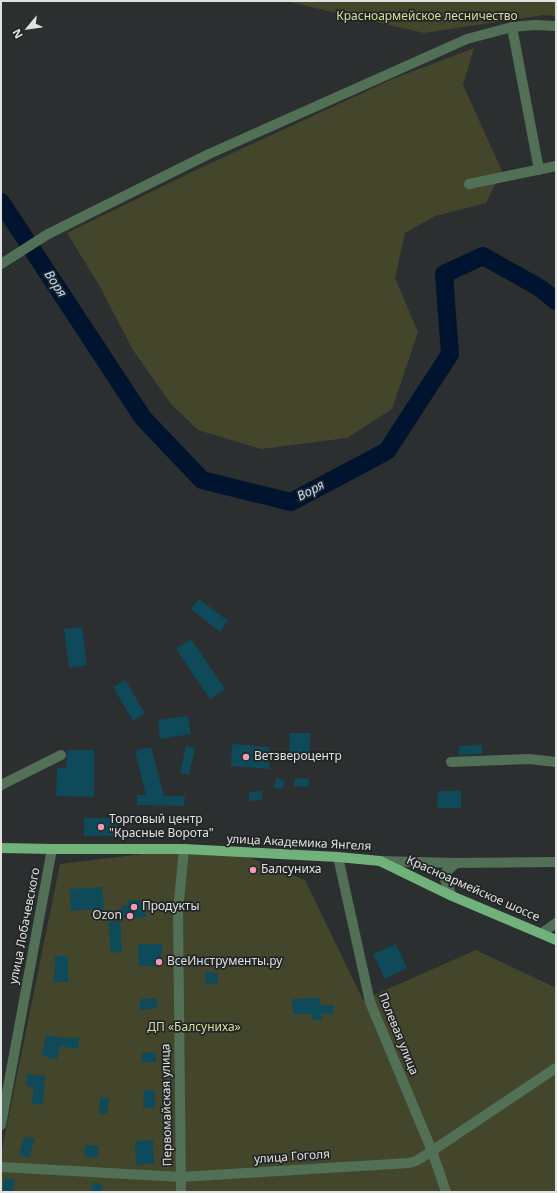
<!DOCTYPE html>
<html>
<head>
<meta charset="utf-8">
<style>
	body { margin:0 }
	#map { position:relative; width:557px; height:1193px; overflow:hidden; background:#2c2f2f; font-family:"Noto Sans",sans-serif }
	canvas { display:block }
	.frame { position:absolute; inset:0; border:2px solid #e0e2e1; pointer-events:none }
	.north { position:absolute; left:8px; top:8px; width:40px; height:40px; -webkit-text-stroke:3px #222525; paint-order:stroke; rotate:241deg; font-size:11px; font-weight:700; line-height:16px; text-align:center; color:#e0e2e1 }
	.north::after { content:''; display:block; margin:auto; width:14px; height:18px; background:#e0e2e1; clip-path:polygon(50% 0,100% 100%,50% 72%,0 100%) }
</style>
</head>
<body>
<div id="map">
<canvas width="557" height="1193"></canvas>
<div class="frame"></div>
<div class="north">N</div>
</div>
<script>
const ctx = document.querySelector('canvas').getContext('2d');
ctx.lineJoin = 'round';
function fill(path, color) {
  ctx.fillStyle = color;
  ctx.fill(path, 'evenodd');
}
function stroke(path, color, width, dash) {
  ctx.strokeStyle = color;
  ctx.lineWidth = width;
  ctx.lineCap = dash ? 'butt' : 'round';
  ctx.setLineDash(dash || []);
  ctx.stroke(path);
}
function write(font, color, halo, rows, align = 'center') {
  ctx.font = font + ' "Noto Sans",sans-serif';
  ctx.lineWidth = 3.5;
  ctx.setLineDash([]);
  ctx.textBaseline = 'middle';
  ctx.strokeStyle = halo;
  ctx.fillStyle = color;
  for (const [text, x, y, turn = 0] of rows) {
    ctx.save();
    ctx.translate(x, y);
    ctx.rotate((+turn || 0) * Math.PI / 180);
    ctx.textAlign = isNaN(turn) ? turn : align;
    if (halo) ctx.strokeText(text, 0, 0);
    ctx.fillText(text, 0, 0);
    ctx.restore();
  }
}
const green = new Path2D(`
	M285,1H556V16L543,15L424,33Z
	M474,48L463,85L502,171L486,203L435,216L405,233L395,278L418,332L392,409L347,438L261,449L198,430L171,404L133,350L99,285L67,233L198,169L393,79Z
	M184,849L238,853L305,880L363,1000L476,950L556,988V1192H1V1154L60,864Z`);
const river = new Path2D(`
	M1,202L143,418L202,480L291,502L387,451L450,354L444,274L483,256L540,288L556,301`);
const building = new Path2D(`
	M199,599L228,621L220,632L191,609Z
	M82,627L87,665L69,668L64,629Z
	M191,639L225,689L210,699L176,649Z
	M125,680L145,713L133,721L113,687Z
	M188,716L191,734L160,739L158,720Z
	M290,733H310V762L289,761Z
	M232,744L270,747L269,769L231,766Z
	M482,745V754L459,755V746Z
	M186,746L195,748L189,775L180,773Z
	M151,747L164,796H185L184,806L137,805V795H146L135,751Z
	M67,750H94V797L56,796L57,768H66Z
	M276,778L284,780L283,789L274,788Z
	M295,778L309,779L308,787L294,786Z
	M262,791V800L249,801V792Z
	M438,791H461V808H437Z
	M84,818H117V836H84Z
	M102,887L104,909L71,911L69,889Z
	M128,900H140L141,905L145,904L146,917L122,918L121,906L128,905Z
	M120,921L122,952L111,953L108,922Z
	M138,944H162L161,966H138Z
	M396,944L407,968L385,979L373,954Z
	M55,956H68V982H54Z
	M205,972L218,973L217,984L205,983Z
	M157,998V1008L140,1010V999Z
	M320,998V1005H334V1014H321L322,1020H312V1014H293L292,999Z
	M46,1035L69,1039V1037L79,1038L78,1049L60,1046L57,1059L42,1056Z
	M156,1052V1062H142V1053Z
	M27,1074L45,1076L43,1105L31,1103L34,1087L26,1086Z
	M144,1090L155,1091V1108H143Z
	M100,1097L109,1098L107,1114L99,1113Z
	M25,1136L35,1139L29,1158L19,1155Z
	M153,1140L154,1164L136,1165L135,1141Z
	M85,1145L99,1146L97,1158L84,1156Z
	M5,1178L15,1180L12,1192H2Z
	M93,1182L102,1184L101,1192H91Z`);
const minor = new Path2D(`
	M512,27L539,170
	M469,184L556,166
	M1,264L48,234L209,154L467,39L512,27L535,25L556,26
	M451,762L529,759L556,762
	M1,785L61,755
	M338,857L370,1002L432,1151L446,1192
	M380,861L456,863L556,862
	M452,896L445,880L446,872L456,863
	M542,933L556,923
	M1,1125L52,849
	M1,1167L181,1177L409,1163L416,1161L432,1151L556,1068
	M181,1192L178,911L184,849`);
const major = new Path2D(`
	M1,848L52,849H184L338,857L380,861L452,896L556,940`);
const markers = [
	[246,757,4,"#f09ab7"],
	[101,827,4,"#f09ab7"],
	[253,870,4,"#f09ab7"],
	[134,907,4,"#f09ab7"],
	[130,916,4,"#f09ab7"],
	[159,962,4,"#f09ab7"]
];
const parkNames = [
	["Красноармейское лесничество",427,17],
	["ДП «Балсуниха»",194,1028]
];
const poiNames = [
	["Ветзвероцентр",254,757],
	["Торговый центр",109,820],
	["\"Красные Ворота\"",109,834],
	["Балсуниха",261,870],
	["Продукты",142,907],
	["Ozon",122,916,"right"],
	["ВсеИнструменты.ру",167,962]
];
const streetNames = [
	["улица Академика Янгеля",299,843,3],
	["Красноармейское шоссе",473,889,24],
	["улица Лобачевского",25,926,-79],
	["Полевая улица",398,1034,68],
	["Первомайская улица",167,1105,-91],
	["улица Гоголя",292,1157,-4]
];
const waterNames = [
	["Воря",55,284,57],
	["Воря",311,491,-28]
];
fill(green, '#44462c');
stroke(river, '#00142f', 18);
fill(building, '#0e4a59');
stroke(minor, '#527056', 10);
stroke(major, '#71b17a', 10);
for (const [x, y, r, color] of markers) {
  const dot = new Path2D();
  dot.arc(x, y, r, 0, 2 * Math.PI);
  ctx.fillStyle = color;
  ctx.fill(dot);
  stroke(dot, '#222525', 1.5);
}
write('12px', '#d8df98', '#222525', parkNames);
write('12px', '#e0e2e1', '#222525', poiNames, 'left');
write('12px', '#e0e2e1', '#222525', streetNames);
write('italic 13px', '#c0dcfe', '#222525', waterNames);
</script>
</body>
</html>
